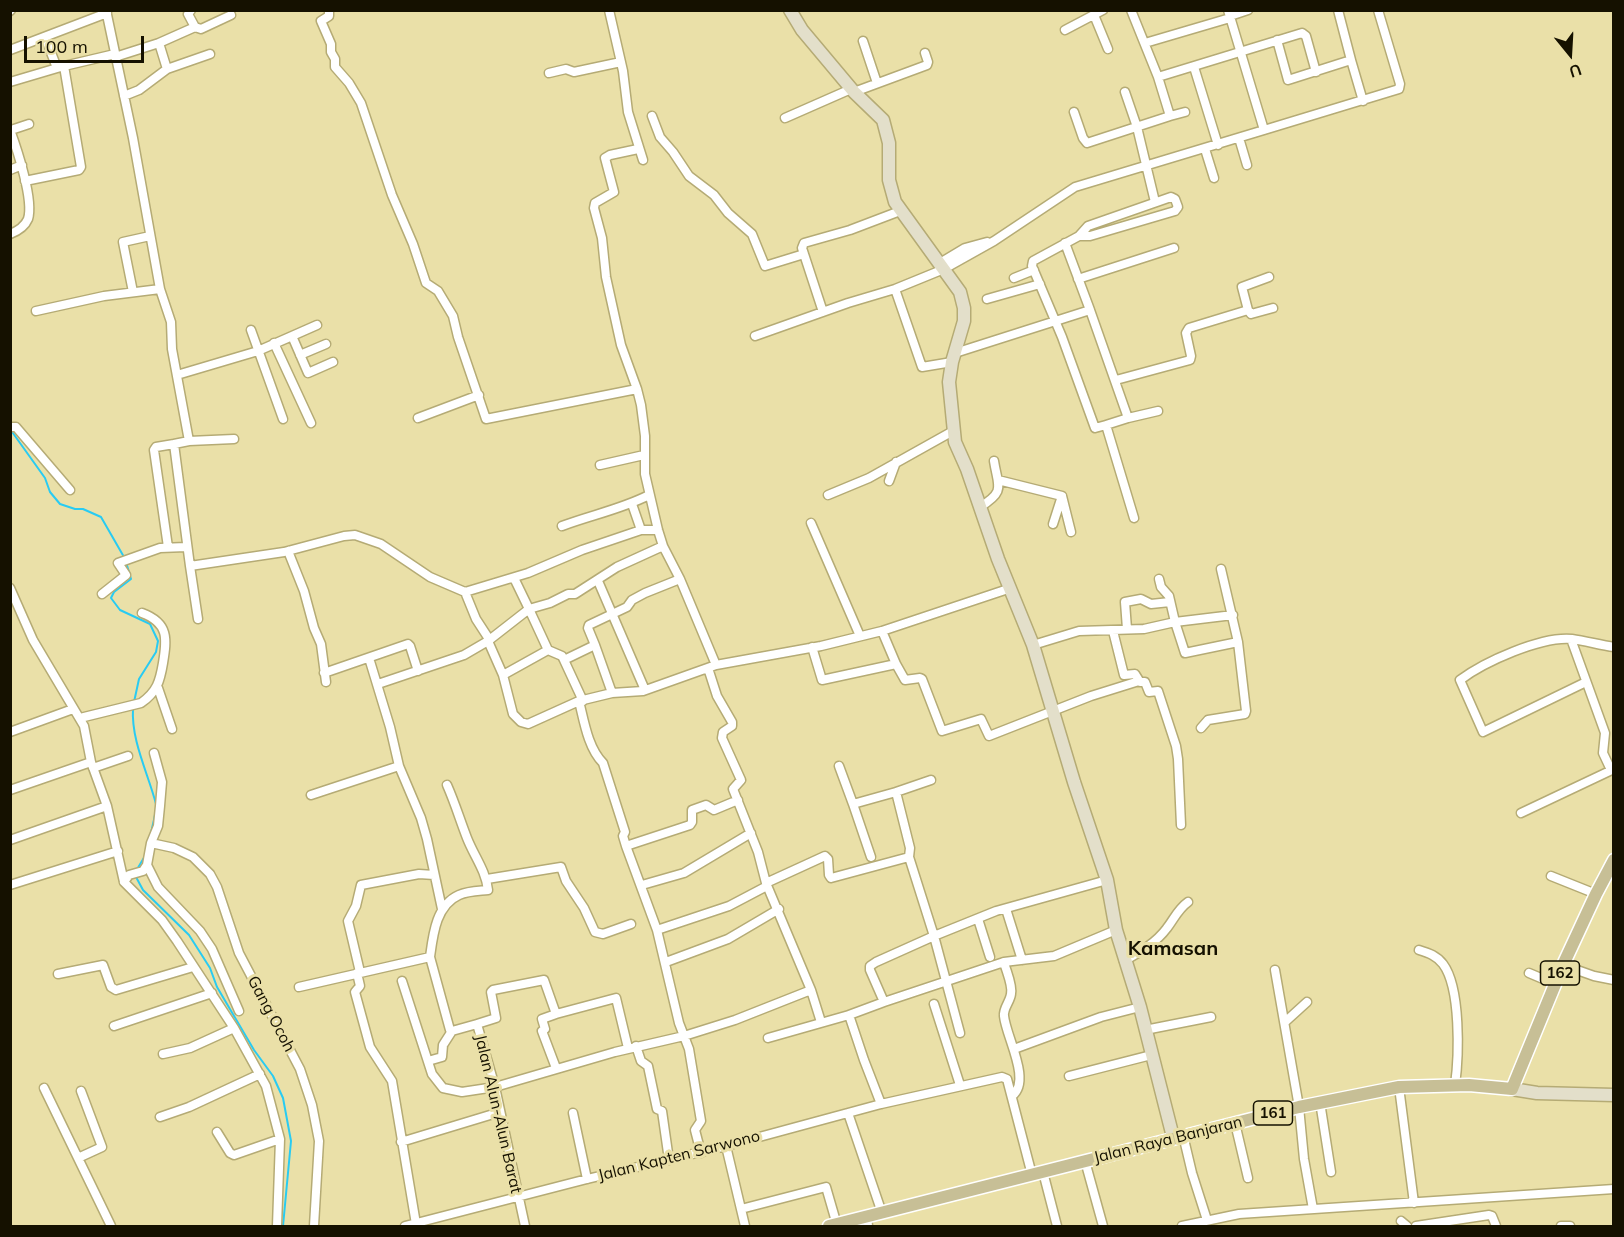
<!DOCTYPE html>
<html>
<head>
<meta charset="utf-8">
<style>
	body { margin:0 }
	#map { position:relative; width:1624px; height:1237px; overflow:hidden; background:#eae0a8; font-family:Mulish,sans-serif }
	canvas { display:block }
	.frame { position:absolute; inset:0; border:12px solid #151100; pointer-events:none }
	.north { position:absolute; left:1540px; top:24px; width:60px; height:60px; -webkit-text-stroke:4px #eae0a8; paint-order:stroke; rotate:162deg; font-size:16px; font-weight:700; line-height:24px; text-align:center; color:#151100 }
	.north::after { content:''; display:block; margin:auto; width:21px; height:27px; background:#151100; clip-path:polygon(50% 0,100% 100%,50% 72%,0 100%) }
	.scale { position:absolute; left:24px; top:36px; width:120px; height:27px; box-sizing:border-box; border:3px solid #151100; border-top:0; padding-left:8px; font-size:18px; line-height:21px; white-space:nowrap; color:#151100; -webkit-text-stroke:4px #eae0a8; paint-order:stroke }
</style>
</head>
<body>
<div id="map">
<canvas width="1624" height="1237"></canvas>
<div class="frame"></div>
<div class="north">U</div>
<div class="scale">100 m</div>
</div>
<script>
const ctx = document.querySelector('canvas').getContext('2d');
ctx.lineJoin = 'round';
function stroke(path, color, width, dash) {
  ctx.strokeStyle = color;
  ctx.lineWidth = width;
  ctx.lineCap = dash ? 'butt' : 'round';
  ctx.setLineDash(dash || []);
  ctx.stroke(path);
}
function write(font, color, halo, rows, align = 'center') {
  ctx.font = font + ' Mulish,sans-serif';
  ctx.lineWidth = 6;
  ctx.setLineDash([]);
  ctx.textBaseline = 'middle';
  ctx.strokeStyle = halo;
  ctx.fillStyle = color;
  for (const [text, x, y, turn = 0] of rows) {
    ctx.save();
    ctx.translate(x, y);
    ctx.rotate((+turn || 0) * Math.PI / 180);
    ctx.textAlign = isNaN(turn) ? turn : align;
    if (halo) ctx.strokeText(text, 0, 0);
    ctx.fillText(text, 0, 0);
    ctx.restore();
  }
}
const stream = new Path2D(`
	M10,429L45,478L50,492L60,504L75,509H83L101,517L124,557
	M126,562L131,579L114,592L111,598L120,610L150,624L158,641L156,652L139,679L134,702
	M133,708C131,741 148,773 156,804
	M151,833L155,815
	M136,871L145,856
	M136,877L143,890L189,935L210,968L217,987L254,1050L273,1076L283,1098L291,1141L283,1226`);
const street = new Path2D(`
	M106,10L133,138L160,289L171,322L172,349L189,441L174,444L190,566L284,552L344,536L355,535L381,544L430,577L465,592L528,573L582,550L641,530
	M329,10V16L321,21L331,44V52L335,59V67L349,83L361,103L392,195L413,244L426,283L438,291L453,316L458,337L486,419L637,389
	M609,10L623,71L628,112L643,160
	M1131,10L1158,77L1302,33L1306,36L1316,72
	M1338,10L1351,60
	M10,11L11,10
	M1094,15L1108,49
	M1230,16L1248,10
	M195,27L201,29L231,15
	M1065,30L1103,10
	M45,37L57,68
	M1277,40L1288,80L1351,60L1363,101
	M863,41L877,83
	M159,43L195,27L188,14L191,10
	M1145,43L1230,18
	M10,50L107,13
	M115,57L159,43L167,69L210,54
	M64,66L115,54
	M1194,67L1218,145
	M549,73L566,69L574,72L621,62
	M10,82L64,66L81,167L79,170L25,181
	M854,92L927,65L928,62L925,53
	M1125,92L1137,127L1155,202
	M124,96L139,90L167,69
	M1074,112L1083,138L1087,143L1170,116L1158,77
	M652,116L660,137L673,152L689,176L714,195L728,213L752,234L765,266L804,254
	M1170,116L1185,112
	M785,118L851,89
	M10,130C17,149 34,200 28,219C25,226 18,231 10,234
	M11,130L29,124
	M1264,130L1399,89L1400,84L1378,10
	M1239,138L1247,165
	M638,149L610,155L605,158L614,192L595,203L594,208L602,238L606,277L621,345L637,389L641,405L645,436V474L658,530L663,546
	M1205,149L1214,178
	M10,170L22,165
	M1079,236L1088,226L1171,197L1175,199L1178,207L1175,211L1090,236H1079L1033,261L1032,266L1062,337L1095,428L1106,425
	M1065,243L1090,310
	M940,263L965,248L987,242
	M1014,278L1034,270
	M1078,279L1174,248
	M895,289L922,367L952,362
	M133,292L123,242L150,236
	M987,299L1040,284
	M1248,310L1242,287L1269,277
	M36,311L104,296L160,289
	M823,312L802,248L804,243L850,230L900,211
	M251,330L283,419
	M292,336L308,373L333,362
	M755,336L848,303L895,289L944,269L994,241L1075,187L1264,130L1228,10
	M274,343L311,423
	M955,353L1090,310L1128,418L1158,411
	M300,355L326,344
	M177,375L258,351L317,325
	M1116,380L1190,360L1191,356L1186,333L1189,328L1248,310L1251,314L1273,308
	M418,418L479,395
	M1128,418L1106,425L1134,518
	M10,427H16L70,490
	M189,441L234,439
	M600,465L644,455
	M998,480L1062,496L1071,532
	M889,481L896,462
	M828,495L869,478L953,431
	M632,504L641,530H658
	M980,507C1006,491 998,487 994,461
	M811,523L860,636
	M1053,524L1062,496
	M562,526C591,515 622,509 649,495
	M168,547L154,450L156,447L174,444
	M288,551L304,591L314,628L321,644L326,682
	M190,566L198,619
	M514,578L529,609L488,641L503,675L513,714L521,722L528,724L579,701L612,693L643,691L716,665
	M680,579L645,593L632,600L627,607L589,625L588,628L595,645L564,660L562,656L548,650L529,609L550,603L568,594H575L617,567L663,546L680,579L716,665L821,646L882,631L1011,588
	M1159,579L1161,587L1169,596L1175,622L1233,615
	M598,581L645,690
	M10,588L33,640L84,726L91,762L107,806L124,882L162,920L177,941L234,1028L266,1086L280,1139L277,1226
	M465,592L476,619L489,639
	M102,594L126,575L118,563L160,548L186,547
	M1127,629L1125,602L1141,599L1151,604L1170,602
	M882,631L896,664
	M1113,631L1124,675L1135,674L1140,682H1145L1149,692L1158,691L1176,746L1178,759L1181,825
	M1571,639L1605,733L1603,753L1611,770
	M595,645L612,693
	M1033,645L1079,631L1144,629L1175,622L1185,653L1238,642
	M812,647L822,680L896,664L905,680L920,678L922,679L942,731L981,719L989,736L1091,696L1139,681
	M369,658L390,727L399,766L421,818L427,839L442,909
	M564,660L583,701
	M708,668L717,696L732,722V726L723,732L722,738L741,780L733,789L758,852L766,883
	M324,673L408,644L410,646L418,671
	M503,675L548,650
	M1586,682L1483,732L1460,680C1484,662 1541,636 1572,639C1586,641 1600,645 1614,647
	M378,684L464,655L488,641
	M158,688L172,729
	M579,701C584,721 588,748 603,763L625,832L623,836L626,846L690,825L692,822V810L706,805L714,810L738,800
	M80,718L141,703C157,692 160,681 163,663C167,639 169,623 142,613
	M1201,728L1208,720L1245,714L1246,711L1238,642L1221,569
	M10,732L73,709
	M839,766L853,804L896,792
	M93,768L128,756
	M10,790L91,762
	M311,795L399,766
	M853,804L871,857
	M1521,813L1614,769
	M10,840L107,806
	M151,843L174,848L193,857L210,874L217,887L239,953L300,1069L312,1105L319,1141L314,1226
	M626,846L657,930L679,1023L689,1049L701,1121L695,1130L701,1153
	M909,857L910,848L896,792L931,780
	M147,865L158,887L200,931L212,949L239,1011
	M1551,876L1596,894
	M487,879L561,867L566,881L584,908L595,932L603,934L631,924
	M124,882L129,875L143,871L147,865L151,843L158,826L160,806L162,782L154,753
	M10,885L118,851
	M642,885L684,873L751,833
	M1006,909L1022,960
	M978,919L990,957
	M657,930L729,906L767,886
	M1419,950C1429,953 1437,956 1443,964C1461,988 1459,1056 1455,1085
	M430,957C433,935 436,905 459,895C468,891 479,891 488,890C486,871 474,856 467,838C460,820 455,803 447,785
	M1124,961C1140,952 1156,943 1167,928C1174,919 1178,909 1188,902
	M666,962L728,939L779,909
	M1004,962C1006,971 1013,985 1011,994C1010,1002 1003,1008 1004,1016C1006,1037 1032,1081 1012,1096
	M1563,965L1594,976L1614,980
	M1275,970L1299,1107L1304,1159L1313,1209
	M360,972L348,921L356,906L361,885L419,874L434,875
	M357,973L360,986L355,992L370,1047L392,1081L416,1224
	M1529,973L1555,984
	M58,974L103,965L111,987L116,990L193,967
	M402,981L432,1074L443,1088L462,1092L495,1087L615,1052L684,1036L735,1020L811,990L821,1022
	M299,987L430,957L450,1030L452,1031L477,1024L495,1087L525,1226
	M811,990L766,883L825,856L828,859L829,875L831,878L909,857L934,936L960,1033
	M884,1002L1004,962L1054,956L1116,930
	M934,1004L960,1085
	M556,1014L616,998L628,1048
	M849,1015L884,1002L870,970V966L876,962L934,936L996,911L1107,880
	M1285,1022L1307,1002
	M477,1024L496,1018L491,992L493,990L544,980L556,1014L542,1019L545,1029L542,1031L556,1068
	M114,1026L212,993
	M1145,1030L1211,1017
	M768,1038L849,1015L864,1060L881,1104
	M636,1046L641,1061L648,1066L657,1109L662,1111L669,1160
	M1014,1049L1101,1017L1140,1007
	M163,1054L190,1048L234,1028
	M428,1061L442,1057L443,1045L452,1031
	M1069,1076L1151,1055
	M1399,1087L1414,1203
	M44,1088L111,1226
	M1320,1102L1331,1172
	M573,1113L587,1179
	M848,1113L882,1213
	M160,1117L189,1107L260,1074
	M1235,1123L1248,1178
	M217,1132L230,1153L234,1155L280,1139
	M1183,1135L1192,1173L1207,1220
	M401,1142L500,1112
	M726,1146L745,1226
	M78,1158L102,1147L81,1091
	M1085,1161L1103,1226
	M1043,1172L1057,1226
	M741,1209L826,1187L837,1225
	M867,1217L868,1226
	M1401,1221L1407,1226
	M405,1226L587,1179L726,1146L881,1104L1002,1077L1007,1079L1032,1175
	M1182,1226L1239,1214L1614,1189
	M1416,1226L1489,1215L1492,1216L1496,1226
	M1561,1226H1570`);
const secondary = new Path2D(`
	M790,10L802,30L854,92L883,120L889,143V180L895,202L960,292L964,308V321L952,362L949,382L955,442L967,469L998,559L1033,645L1074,782L1107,880L1116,930L1140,1007L1173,1137
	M1512,1089L1537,1093L1614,1095`);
const primary = new Path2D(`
	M829,1226L1299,1107L1399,1087L1469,1085L1512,1089L1563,965L1596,894L1614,860`);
const shields = [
	[1560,973,39],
	[1273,1113,39]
];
const shieldNames = [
	["162",1560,973],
	["161",1273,1113]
];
const streetNames = [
	["Gang Ocoh",271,1014,62],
	["Jalan Alun-Alun Barat",498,1114,77],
	["Jalan Raya Banjaran",1168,1140,-14],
	["Jalan Kapten Sarwono",679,1156,-14]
];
const quarterNames = [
	["Kamasan",1173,949]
];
stroke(stream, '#29cbf2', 2);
stroke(street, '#b5ab75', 11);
stroke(secondary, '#b5ab75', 15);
stroke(primary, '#fff', 15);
stroke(street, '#fff', 8);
stroke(secondary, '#e3dfca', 12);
stroke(primary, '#c7bf96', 12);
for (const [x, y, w] of shields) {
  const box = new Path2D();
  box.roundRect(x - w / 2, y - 12, w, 24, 4.5);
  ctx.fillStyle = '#eae0a8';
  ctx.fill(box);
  stroke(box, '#151100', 1.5);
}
write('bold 15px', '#151100', null, shieldNames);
write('16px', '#151100', '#eae0a8', streetNames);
write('bold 20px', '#151100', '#eae0a8', quarterNames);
</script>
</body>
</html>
